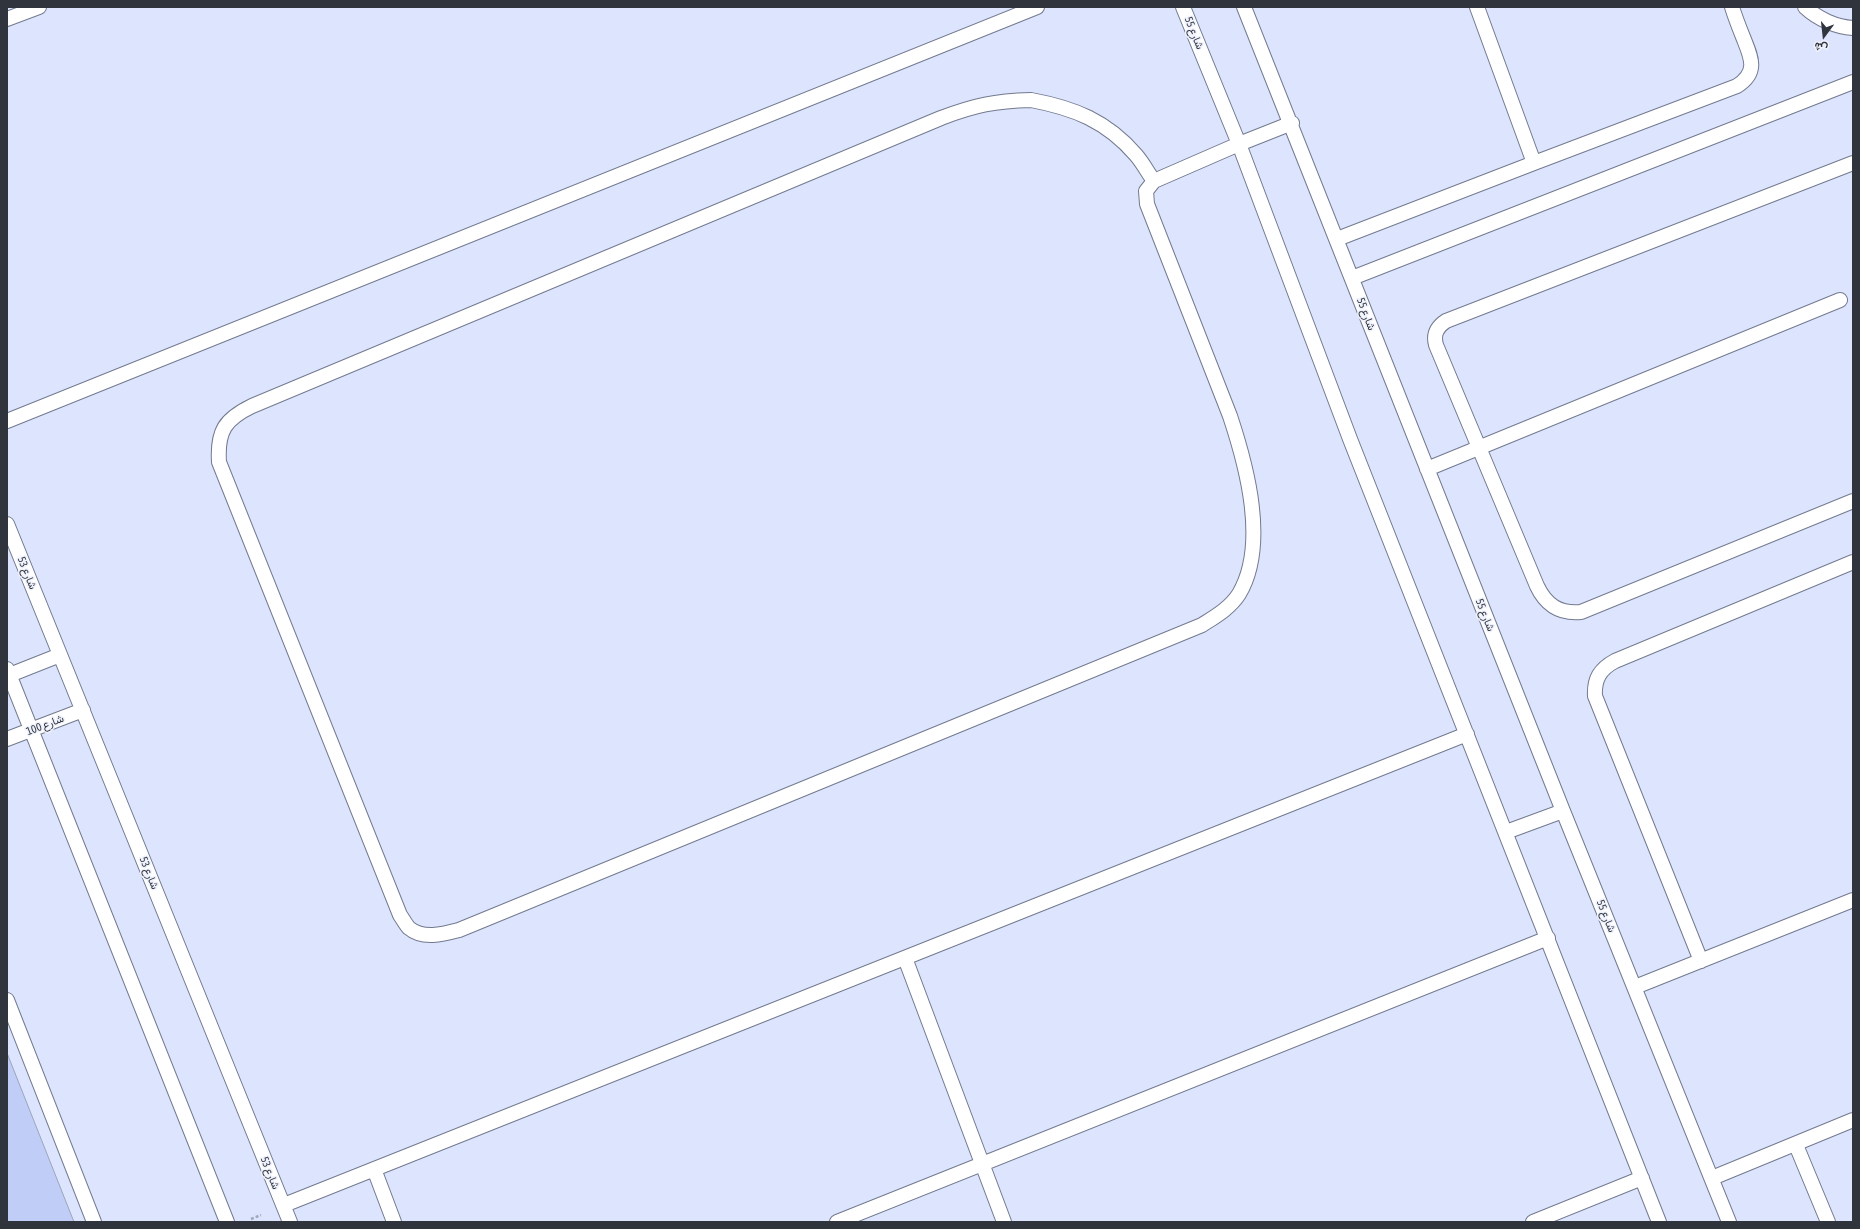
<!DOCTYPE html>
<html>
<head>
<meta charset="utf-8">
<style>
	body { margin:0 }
	#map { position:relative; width:1860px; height:1229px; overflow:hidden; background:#dce5fd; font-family:"Asap Condensed",Vazirmatn,sans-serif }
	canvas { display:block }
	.frame { position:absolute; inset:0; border:8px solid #30343d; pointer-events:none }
	.north { position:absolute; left:1804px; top:16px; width:40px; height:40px; -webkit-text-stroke:3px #eff2fc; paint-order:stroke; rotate:195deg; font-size:11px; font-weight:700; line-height:16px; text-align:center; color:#30343d }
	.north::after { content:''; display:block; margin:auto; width:14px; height:18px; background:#30343d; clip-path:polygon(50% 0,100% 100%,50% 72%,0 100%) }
</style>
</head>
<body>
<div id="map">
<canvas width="1860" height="1229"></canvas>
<div class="frame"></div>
<div class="north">ش</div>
</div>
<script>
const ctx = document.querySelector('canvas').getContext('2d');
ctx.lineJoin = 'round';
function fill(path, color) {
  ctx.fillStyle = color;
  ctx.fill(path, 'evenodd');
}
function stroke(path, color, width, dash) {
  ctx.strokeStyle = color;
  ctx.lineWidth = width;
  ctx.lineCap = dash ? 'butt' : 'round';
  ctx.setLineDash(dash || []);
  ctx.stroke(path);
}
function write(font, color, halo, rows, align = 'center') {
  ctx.font = font + ' "Asap Condensed",Vazirmatn,sans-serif';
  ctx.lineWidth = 3;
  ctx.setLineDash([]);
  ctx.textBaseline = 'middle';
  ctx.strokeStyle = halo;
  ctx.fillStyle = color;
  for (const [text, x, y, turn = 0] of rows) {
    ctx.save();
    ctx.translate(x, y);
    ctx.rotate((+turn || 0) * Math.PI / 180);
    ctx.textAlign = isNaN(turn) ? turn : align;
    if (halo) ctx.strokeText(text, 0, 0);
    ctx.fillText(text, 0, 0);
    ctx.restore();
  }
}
const building = new Path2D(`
	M7,1053L74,1222H7Z`);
const path = new Path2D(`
	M251,1219L261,1215`);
const lane = new Path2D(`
	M1183,7L1239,144L1350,439L1659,1222
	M1244,7L1563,811L1729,1222
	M1477,7L1534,163L1737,86C1759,72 1751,57 1743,37C1739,27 1735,17 1732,7
	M1805,7C1818,19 1836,27 1853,28
	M7,19L39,7
	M1031,100C1074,108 1107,121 1136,155C1143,163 1148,173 1154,181L1146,191L1147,204L1230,416C1247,467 1268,545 1239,594C1230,608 1216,616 1202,625L459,930C444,934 423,940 409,928C406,925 403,919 400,915L219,462C217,431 225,419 252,406L941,118C975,105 995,101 1031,100Z
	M1853,163L1446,321C1437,327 1433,334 1436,345L1537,586C1546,605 1559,614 1581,612L1853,501
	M1154,181L1239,144L1292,123
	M1337,239L1534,163
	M1352,278L1853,82
	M7,421L1037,7
	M1427,469L1840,300
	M7,524L290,1222
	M7,669L227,1222
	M7,676L60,655
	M7,739L83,710
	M1506,832L1563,811
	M905,958L1004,1222
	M1701,961L1595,696C1594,679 1600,669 1615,661L1853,562
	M1635,987L1853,900
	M7,1000L94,1222
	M1796,1145L1828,1222
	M374,1169L394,1222
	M1712,1178L1853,1120
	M284,1205L1467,734
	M837,1222L1548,938
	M1533,1222L1642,1178`);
const streetNames = [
	["شارع 55",1194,33,68],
	["شارع 55",1366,314,69],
	["شارع 53",27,573,68],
	["شارع 55",1485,615,68],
	["شارع 100",45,725,-21],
	["شارع 53",149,873,68],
	["شارع 55",1606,916,68],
	["شارع 53",270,1173,68]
];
fill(building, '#bfcdf7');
stroke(building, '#9ca4bb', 1);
stroke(lane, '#737a90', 16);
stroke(path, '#a0a8ba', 2.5, [3, 2]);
stroke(lane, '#fff', 14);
write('11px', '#30343d', '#eff2fc', streetNames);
</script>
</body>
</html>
